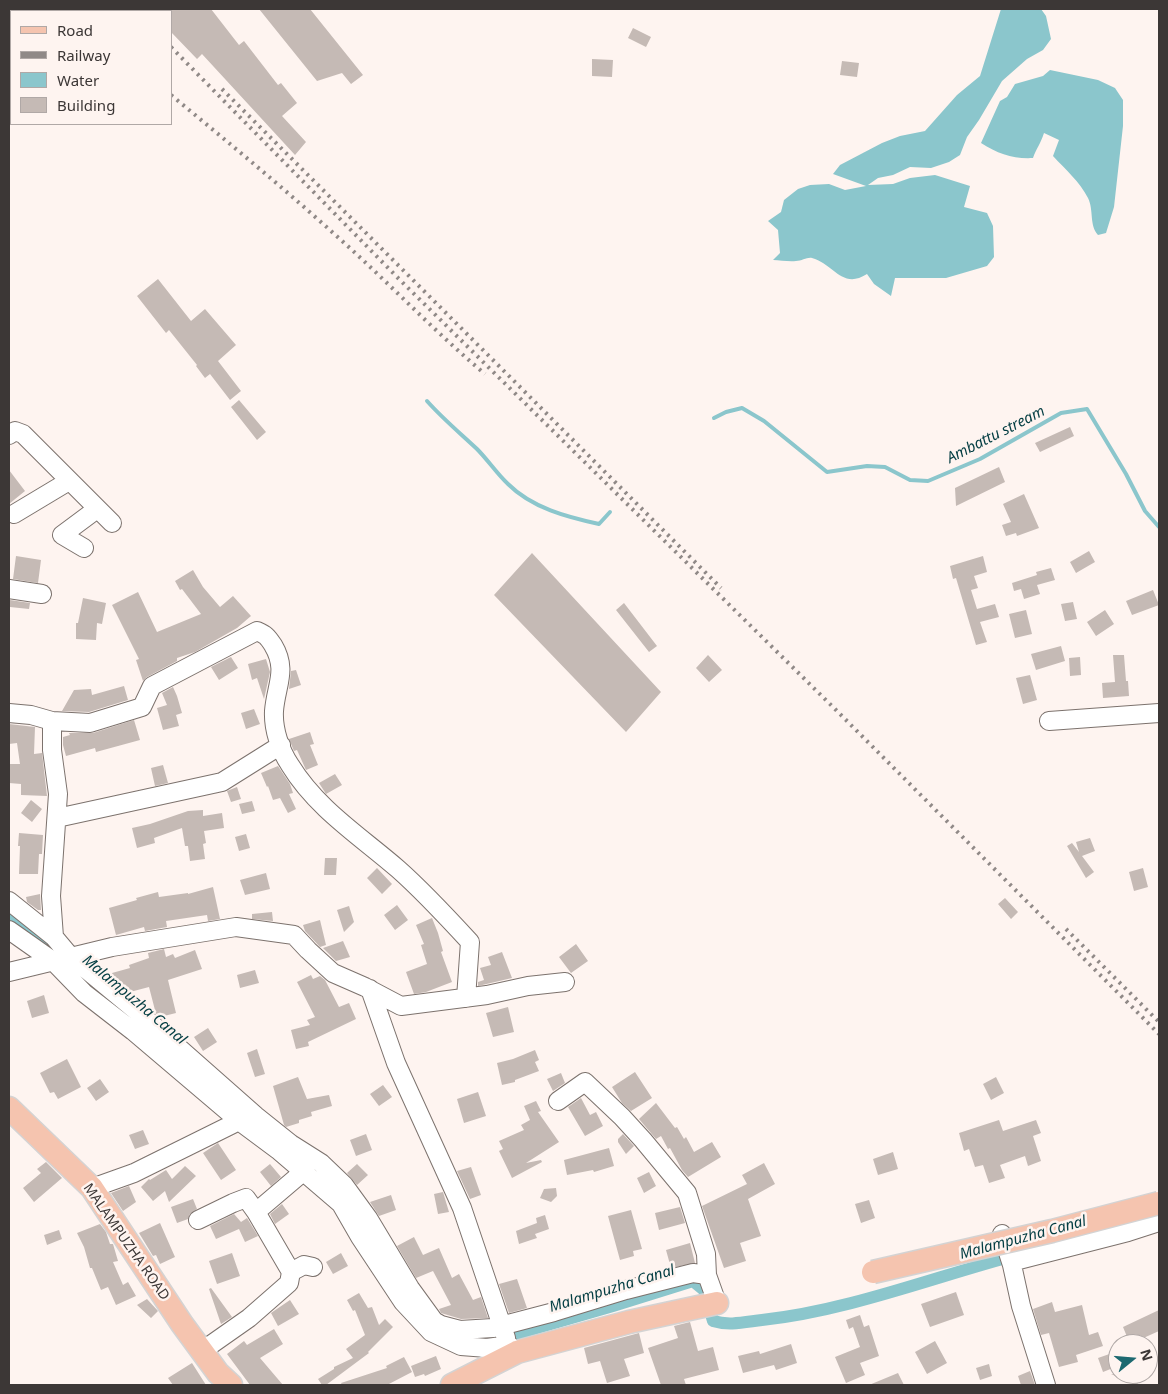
<!DOCTYPE html>
<html>
<head>
<meta charset="utf-8">
<style>
	body { margin:0 }
	#map { position:relative; width:1168px; height:1394px; overflow:hidden; background:#fef4f0; font-family:"Noto Sans",sans-serif }
	canvas { display:block }
	.frame { position:absolute; inset:0; border:10px solid #3c3736; pointer-events:none }
	.legend { position:absolute; left:10px; top:10px; width:162px; height:115px; box-sizing:border-box; background:#fef4f0; border:1px solid #b0a8a6; margin:0; padding:6px 9px; list-style:none; font-size:15px; color:#3c3736 }
	.legend li { display:flex; align-items:center; gap:10px; height:25px }
	.legend b { width:25px; border:1px solid #b0a8a6 }
	.north { position:absolute; left:1108px; top:1334px; width:50px; height:50px; box-sizing:border-box; background:#fef4f0; border:1px solid #b0a8a6; border-radius:50%; rotate:73deg; font-size:14px; font-weight:700; line-height:20px; text-align:center; color:#3c3736 }
	.north::after { content:''; display:block; margin:auto; width:18px; height:22px; background:#1d6970; clip-path:polygon(50% 0,100% 100%,50% 72%,0 100%) }
</style>
</head>
<body>
<div id="map">
<canvas width="1168" height="1394"></canvas>
<div class="frame"></div>
<ul class="legend">
<li><b style="height:6px;background:#f5c4af"></b>Road</li>
<li><b style="height:6px;background:#908987"></b>Railway</li>
<li><b style="height:14px;background:#8bc6cc"></b>Water</li>
<li><b style="height:14px;background:#c5bab5"></b>Building</li>
</ul>
<div class="north">N</div>
</div>
<script>
const ctx = document.querySelector('canvas').getContext('2d');
ctx.lineJoin = 'round';
function fill(path, color) {
  ctx.fillStyle = color;
  ctx.fill(path, 'evenodd');
}
function stroke(path, color, width, dash) {
  ctx.strokeStyle = color;
  ctx.lineWidth = width;
  ctx.lineCap = dash ? 'butt' : 'round';
  ctx.setLineDash(dash || []);
  ctx.stroke(path);
}
function write(font, color, halo, rows, align = 'center') {
  ctx.font = font + ' "Noto Sans",sans-serif';
  ctx.lineWidth = 5;
  ctx.setLineDash([]);
  ctx.textBaseline = 'middle';
  ctx.strokeStyle = halo;
  ctx.fillStyle = color;
  for (const [text, x, y, turn = 0] of rows) {
    ctx.save();
    ctx.translate(x, y);
    ctx.rotate((+turn || 0) * Math.PI / 180);
    ctx.textAlign = isNaN(turn) ? turn : align;
    if (halo) ctx.strokeText(text, 0, 0);
    ctx.fillText(text, 0, 0);
    ctx.restore();
  }
}
const water = new Path2D(`
	M1001,9H1041L1046,16L1051,39L1043,50L1027,59L1002,81L979,120L967,137L960,155L949,162L931,168L910,167L893,175L878,178L868,185L893,184L910,178L935,175L970,186L964,207L987,213L993,226L994,257L987,266L946,278H895L891,296L874,284L867,274C842,290 834,264 812,258C807,257 802,261 796,261C789,262 780,260 773,260L780,253L778,230L768,221L781,212L784,200L798,189L810,185L829,184L845,190L866,186L833,174L840,165L882,143L900,136L925,131L957,95L980,76Z
	M1050,70L1098,80L1115,88L1123,100V126L1114,207L1106,233L1098,235C1089,225 1094,210 1088,198C1080,182 1065,169 1053,156L1059,140L1044,133C1041,143 1036,149 1033,158C1013,159 998,154 981,143L1000,101L1007,97L1015,84L1043,76Z`);
const stream = new Path2D(`
	M427,401C443,419 460,433 477,449C488,460 497,474 508,484C532,508 567,517 599,524L610,512
	M714,418L726,412L742,408L764,421L827,472L867,466L885,467L910,480L928,481L980,459L1061,413L1087,409L1126,474L1145,511L1159,527`);
const canal = new Path2D(`
	M9,915L49,949
	M69,967L142,1028
	M499,1339L613,1306L693,1281L704,1290L713,1321C729,1326 745,1322 762,1320C847,1311 934,1277 1017,1255`);
const building = new Path2D(`
	M171,9H211L239,45L244,41L278,85L281,83L297,103L282,116L306,142L295,155L202,54L197,59L171,32Z
	M259,9H310L363,75L351,84L342,73L317,81Z
	M633,28L651,37L646,47L628,38Z
	M592,59L613,60L612,77L592,76Z
	M842,61L859,63L857,77L840,75Z
	M158,279L191,321L205,309L236,345L218,361L241,391L230,400L210,374L205,378L196,366L197,365L169,330L166,333L137,296Z
	M239,400L266,432L257,440L231,407Z
	M1070,427L1074,436L1040,452L1035,443Z
	M999,467L1005,482L956,506L955,488Z
	M9,470L25,491L9,504Z
	M1024,494L1039,528L1017,536L1016,533L1006,536L1002,525L1011,522L1003,504Z
	M1089,551L1095,562L1076,573L1070,562Z
	M532,553L661,692L626,732L494,595Z
	M16,556L41,560L38,583L13,579Z
	M983,556L987,572L974,576L978,588L971,590L977,609L995,604L999,617L980,622L987,642L976,645L956,578L953,579L950,566Z
	M1051,568L1055,580L1037,585L1040,594L1024,599L1021,589L1014,591L1012,583L1037,575L1036,572Z
	M193,570L203,587L220,607L233,596L251,616L237,628L195,652L177,658V661L147,677L143,681L136,660L139,659L112,605L138,592L157,632L201,614L182,589L180,590L175,581Z
	M1153,590L1159,605L1132,615L1126,601Z
	M83,598L106,603L102,624L97,623L96,640L76,639V623H78Z
	M10,600L30,603L29,609L10,607Z
	M1073,602L1077,619L1065,621L1061,604Z
	M624,603L657,646L649,652L616,610Z
	M1026,610L1032,634L1015,638L1009,614Z
	M1105,610L1114,624L1096,636L1087,622Z
	M1061,646L1065,661L1036,670L1031,654Z
	M708,655L722,670L709,682L696,668Z
	M1113,655H1124L1126,681H1128L1129,696L1103,698L1102,683L1115,682Z
	M231,657L238,668L219,680L211,667Z
	M1080,657L1081,675L1070,676L1069,658Z
	M266,659L270,672L264,699L257,678L252,680L248,664Z
	M296,670L301,685L289,689L291,671Z
	M1030,675L1037,700L1023,704L1016,678Z
	M124,686L128,700L89,712L62,711L74,690L91,689L92,695Z
	M173,687L177,696L182,713L176,715L179,726L163,730L157,708L167,705L162,693Z
	M254,709L260,724L246,729L241,713Z
	M134,720L140,740L96,752L95,748L66,756L63,745V737L70,735L69,733H93Z
	M9,724L35,727L34,754L42,753L47,796L21,795V784L9,783V764H20L17,743L9,744Z
	M310,732L314,744L310,745L318,765L306,770L297,750L294,751L289,739Z
	M163,765L168,783L155,786L151,768Z
	M278,766L290,784L293,793L289,794L296,809L288,813L280,798L273,800L268,786L267,787L261,773Z
	M335,774L342,785L326,794L319,783Z
	M237,787L241,799L231,802L227,791Z
	M31,800L42,809L32,822L21,813Z
	M252,801L255,811L242,814L239,804Z
	M203,810V816L222,813L224,828L204,831L206,843L203,844L205,859L190,861L188,846H185L182,828L154,838L155,843L137,848L132,828L150,824L188,811Z
	M19,833L43,835L42,854H39L38,874H19L20,846H18Z
	M246,834L250,848L239,851L235,837Z
	M1090,838L1095,851L1082,856L1094,872L1086,878L1067,846L1072,843L1079,852L1076,842Z
	M325,858H337L336,875H324Z
	M377,868L392,884L382,894L367,878Z
	M1143,868L1148,887L1134,891L1129,872Z
	M266,873L270,889L245,895L240,880Z
	M213,887L220,919L208,921L207,915L166,921L167,927L145,931L144,927L116,935L109,908L137,900L136,898L158,892L159,897L188,893V894Z
	M40,894L41,910H38L27,902L26,897Z
	M1005,898L1018,912L1011,919L998,904Z
	M397,905L408,920L395,930L384,915Z
	M349,906L354,922L344,932L337,910Z
	M272,912L273,921L252,919V914Z
	M432,918L438,933L443,951L441,952L452,982L426,992L414,994L406,972L427,964L421,945L424,944L416,925Z
	M320,920L326,945L320,947L305,931L303,925Z
	M343,941L350,957L336,961L323,948Z
	M576,944L588,961L571,973L559,957Z
	M164,949L166,957L173,954L175,958L195,950L202,969L168,980L176,1013L160,1017L156,1014L149,987L130,992L114,978L112,973L130,968L129,965L149,958L148,953Z
	M502,952L512,978L478,986V982L484,980L480,968L491,965L488,957Z
	M255,970L259,983L240,988L237,975Z
	M311,975L313,979L320,976L325,980L339,1007L349,1003L356,1019L308,1042L309,1046L296,1049L291,1030L310,1025L307,1020L315,1017L297,982Z
	M44,995L49,1013L32,1018L27,1001Z
	M508,1007L514,1032L493,1037L486,1013Z
	M208,1028L217,1042L203,1051L194,1037Z
	M257,1049L265,1074L255,1077L247,1053Z
	M535,1050L539,1060L535,1062L539,1071L515,1080V1082L502,1085L497,1063L513,1059Z
	M67,1059L81,1087L58,1099L54,1092L50,1093L40,1073Z
	M635,1072L652,1098L631,1111L622,1103L612,1087Z
	M561,1073L565,1083L553,1091L547,1079Z
	M298,1077L307,1099L329,1095L332,1106L311,1112L312,1116L299,1120V1123L286,1127L284,1125L273,1086Z
	M996,1077L1004,1093L991,1100L983,1084Z
	M100,1079L109,1092L96,1101L87,1088Z
	M383,1085L392,1097L379,1106L370,1094Z
	M478,1092L486,1116L464,1123L457,1099Z
	M581,1098L590,1115L596,1112L603,1126L585,1136L568,1107Z
	M536,1101L541,1111L538,1112L559,1142L526,1163L541,1160L542,1162L512,1178L499,1151L503,1149L499,1141L524,1130L521,1125L530,1120L524,1106Z
	M656,1103L675,1128L677,1127L684,1139L686,1137L694,1152L712,1142L721,1157L688,1177L682,1170L670,1148L668,1149L661,1136L656,1139L639,1119Z
	M999,1120L1003,1131L1036,1120L1041,1133L1033,1136L1041,1161L1028,1166L1025,1156L1000,1165L1005,1178L989,1183L983,1165L975,1167L969,1149L964,1151L959,1133Z
	M143,1130L149,1144L135,1149L129,1135Z
	M366,1134L372,1150L356,1156L350,1140Z
	M623,1134L634,1146L626,1154L618,1142V1139Z
	M218,1143L236,1170L221,1180L203,1153Z
	M609,1148L614,1166L594,1172L593,1170L567,1175L564,1160Z
	M893,1152L898,1169L878,1175L873,1159Z
	M46,1162L62,1178L34,1202L23,1188L41,1173L37,1169Z
	M764,1163L775,1184L748,1199L761,1236L740,1243L746,1261L724,1268L702,1206L747,1184L742,1175Z
	M270,1164L281,1177L271,1186L260,1172Z
	M357,1164L368,1175L357,1185L347,1173Z
	M185,1166L196,1176L169,1202L165,1191L153,1201L141,1187L149,1179L150,1180L166,1170L172,1179Z
	M471,1167L481,1195L470,1199L457,1171Z
	M649,1172L656,1186L644,1193L637,1178Z
	M129,1186L136,1202L123,1211L111,1193Z
	M556,1188L557,1196L551,1202L540,1198L544,1189Z
	M443,1192L449,1212L438,1214L434,1194Z
	M391,1195L396,1210L379,1216L370,1202Z
	M193,1199L197,1209L190,1214L188,1219L177,1223L171,1207Z
	M869,1200L875,1218L861,1223L855,1204Z
	M282,1204L289,1214L275,1224L270,1214Z
	M680,1207L685,1223L659,1230L655,1213Z
	M631,1210L642,1249L633,1251L634,1256L620,1260L608,1216Z
	M234,1214L241,1222L247,1218L258,1236L245,1242L239,1229L216,1239L210,1226Z
	M545,1215L549,1229L535,1234L537,1238L519,1244L516,1231L537,1223L536,1218Z
	M160,1223L175,1257L160,1264L156,1255L153,1256L139,1233Z
	M100,1224L106,1232L110,1244H113L118,1261L113,1262L123,1285L128,1282L136,1296L116,1305L108,1287L101,1290L92,1268H90L84,1247L77,1233Z
	M59,1230L62,1239L47,1245L44,1235Z
	M414,1237L423,1255L439,1248L452,1278L459,1274L473,1300L481,1297L488,1318L461,1319L441,1313L439,1309L451,1305L433,1271L416,1278L397,1246Z
	M690,1243L695,1263L671,1268L666,1250Z
	M232,1253L240,1276L217,1284L209,1261Z
	M341,1253L348,1266L333,1274L326,1262Z
	M517,1279L527,1308L509,1313L499,1284Z
	M211,1288L232,1317L221,1324L209,1289Z
	M956,1292L964,1315L930,1327L921,1304Z
	M359,1293L368,1308L372,1307L379,1325L385,1319L393,1327L368,1352L369,1353L326,1385H322L318,1379L334,1369V1367L353,1358L346,1349L365,1335L355,1310L353,1311L347,1300Z
	M147,1299L158,1311L151,1318L137,1305Z
	M290,1300L299,1314L278,1326L271,1313Z
	M1052,1302L1055,1312L1082,1305L1089,1335L1098,1332L1103,1346L1076,1355L1078,1362L1059,1367L1049,1333L1041,1335L1033,1309Z
	M1159,1310V1331L1130,1344L1123,1327Z
	M860,1315L864,1327L869,1325L879,1356L860,1363L865,1375L846,1383L835,1357L860,1347L853,1327L849,1329L846,1320Z
	M690,1322L698,1351L713,1347L719,1370L684,1379L686,1385H661L648,1348L678,1338L674,1326Z
	M274,1329L283,1344L260,1358L283,1385H250L227,1354L244,1341L247,1345Z
	M639,1333L644,1353L624,1359L630,1376L607,1383L600,1361L588,1364L584,1348Z
	M935,1341L947,1363L927,1374L915,1352Z
	M791,1344L797,1363L776,1370L774,1365L743,1373L738,1356L759,1351L760,1354Z
	M1118,1351V1366L1103,1372L1098,1358Z
	M436,1356L441,1369L425,1376L424,1374L415,1377L411,1366Z
	M404,1357L412,1372L387,1385H342L341,1383L387,1368L386,1366Z
	M192,1363L206,1385H173L168,1378Z
	M989,1364L992,1376L980,1380L976,1368Z
	M1030,1371L1035,1385H1021L1018,1376Z
	M898,1373L904,1385H869Z
	M1111,1374H1142L1137,1385Z`);
const minor = new Path2D(`
	M9,435L15,431L23,434L112,523
	M14,514L69,481
	M84,548L62,535L97,509
	M9,589L42,594
	M9,713L31,715L52,721
	M1049,721L1159,713
	M57,818L222,782L281,745
	M9,901L54,937L70,956L145,1018L256,1116L291,1144L321,1163L344,1185L368,1218L410,1288L434,1321L441,1325L460,1330L493,1328L554,1312L626,1290L693,1273L707,1275L717,1303
	M9,930L53,961L84,993L133,1031L239,1121L278,1150L341,1204L360,1237L403,1302L431,1332L461,1346L487,1348L509,1345
	M54,937L51,896L58,794L52,750V721L90,723L142,707L152,686L257,631C266,635 267,636 273,645C288,670 276,685 274,711C273,729 280,750 290,765C317,809 360,836 398,869C424,892 447,917 470,942L466,998
	M9,972L112,947L236,927L294,935L308,950L333,973L365,987L401,1006L487,995L528,986L565,982
	M370,989L396,1063L462,1208L506,1338
	M558,1101L585,1082L622,1117L643,1140L687,1193L706,1254L707,1275
	M92,1188L134,1173L239,1121L246,1114
	M256,1212L303,1172
	M198,1220L233,1203L246,1198L256,1212L291,1272
	M1002,1234L1012,1265L1021,1306L1046,1385
	M1011,1262L1128,1232L1159,1222
	M202,1351L249,1318L289,1283L291,1272L304,1265L313,1267`);
const major = new Path2D(`
	M9,1108L92,1188L182,1324L218,1373L231,1385
	M452,1385L517,1352L629,1322L717,1303`);
const rail = new Path2D(`
	M77,9L80,11
	M134,9L137,11
	M144,9L146,11
	M171,47L398,278L835,709L1159,1034
	M222,89L721,588
	M171,95C229,143 286,190 341,240C390,284 435,332 485,374
	M1066,929L1159,1022`);
const majorBridge = new Path2D(`
	M873,1272L1052,1231L1159,1203`);
const streetNames = [
	["MALAMPUZHA ROAD",126,1242,55]
];
const waterNames = [
	["Ambattu stream",996,435,-27],
	["Malampuzha Canal",134,1000,40],
	["Malampuzha Canal",1023,1238,-15],
	["Malampuzha Canal",612,1289,-17]
];
fill(water, '#8bc6cc');
stroke(stream, '#8bc6cc', 4);
stroke(canal, '#8bc6cc', 12);
fill(building, '#c5bab5');
stroke(minor, '#7c726d', 20);
stroke(major, '#d4d3d3', 25);
stroke(minor, '#fff', 18);
stroke(major, '#f5c4af', 22);
stroke(rail, '#908987', 4, [2.5, 5]);
stroke(majorBridge, '#d4d3d3', 25, []);
stroke(majorBridge, '#f5c4af', 22);
write('14px', '#3c3736', '#fef4f0', streetNames);
write('italic 15px', '#033d42', '#fef4f0', waterNames);
</script>
</body>
</html>
